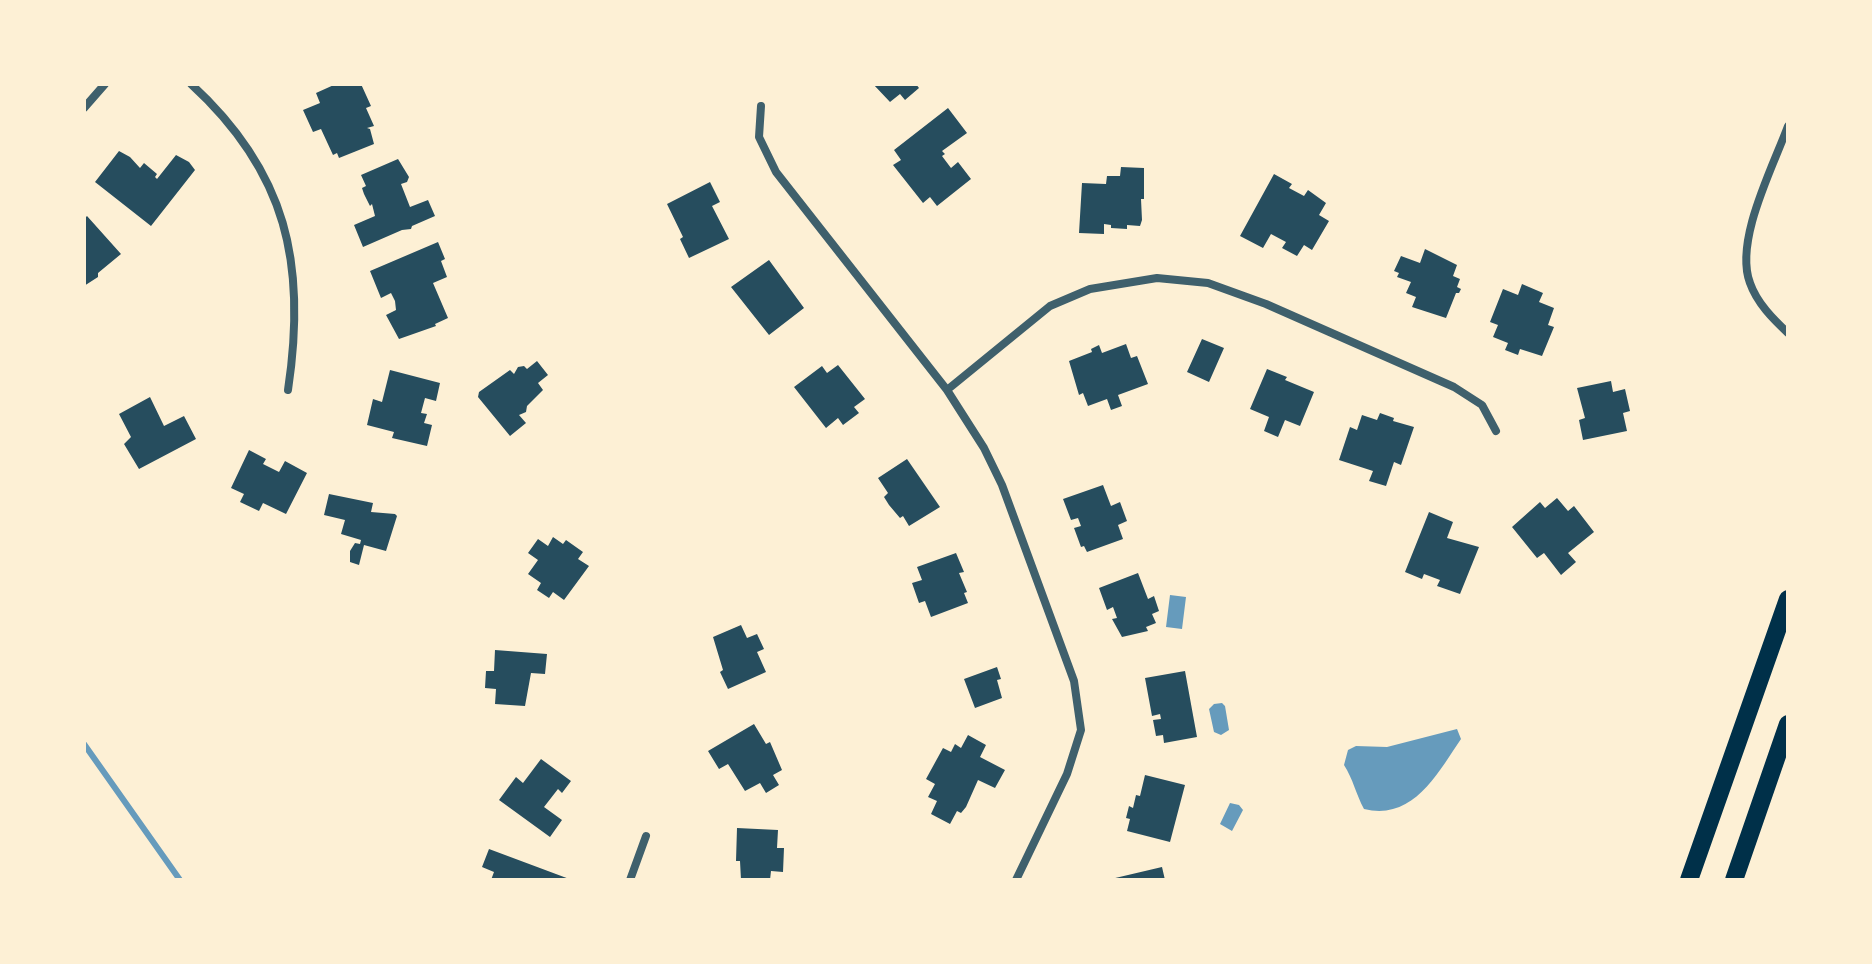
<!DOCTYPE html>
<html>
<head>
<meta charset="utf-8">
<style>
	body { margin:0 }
	#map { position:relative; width:1872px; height:964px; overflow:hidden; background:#fdf0d5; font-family:Mulish,sans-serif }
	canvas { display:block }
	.frame { position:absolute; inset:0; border:86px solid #fdf0d5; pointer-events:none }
</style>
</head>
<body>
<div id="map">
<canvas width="1872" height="964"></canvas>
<div class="frame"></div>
</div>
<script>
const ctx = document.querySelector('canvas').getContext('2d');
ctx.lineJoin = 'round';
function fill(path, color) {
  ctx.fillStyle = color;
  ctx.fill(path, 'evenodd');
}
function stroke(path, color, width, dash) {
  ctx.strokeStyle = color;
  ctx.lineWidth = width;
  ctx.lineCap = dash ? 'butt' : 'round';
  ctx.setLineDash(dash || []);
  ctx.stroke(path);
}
const water = new Path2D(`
	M1170,595L1186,597L1182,629L1166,627Z
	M1222,703L1225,706L1229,730L1221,735L1214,732L1209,709L1214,704Z
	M1457,729L1461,739C1437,774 1413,821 1364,809C1356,794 1353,779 1344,765L1348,750L1356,746L1387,747Z
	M1230,803L1239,805L1243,810L1232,831L1220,824Z`);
const stream = new Path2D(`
	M84,744L180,880`);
const building = new Path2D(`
	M336,84H361L371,106L366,108L374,126L367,128L370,129L374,144L339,158L337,153L333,155L321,129L313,132L303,110L320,103L316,93Z
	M873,84H916L919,88L905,100L900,94L890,102Z
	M948,108L967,133L942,151L945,154L942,156L951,168L958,162L971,179L937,206L930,197L923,203L893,165L901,160L894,150Z
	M119,151L130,157L140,168L144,163L157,174L155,177L157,179L176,155L189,162L195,170L151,226L95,182Z
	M398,159L409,177L407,182L401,184L410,207L428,200L435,216L412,226L411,229L402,230L363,247L354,225L375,216L372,204L370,206L364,194L362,188L366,186L361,175Z
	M1121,167L1144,168V199H1141L1142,220L1140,226L1127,225V229L1111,228V225L1104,224V234L1079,233L1082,183L1106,184L1107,176H1120Z
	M1274,174L1292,184L1289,188L1304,196L1308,190L1326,203L1319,215L1329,221L1312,250L1304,245L1297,256L1282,248L1286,242L1271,234L1263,248L1240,236Z
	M710,182L720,202L712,206L729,239L689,258L680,239L683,237L667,204Z
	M87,216L121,254L98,273V277L84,286V219Z
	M438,242L445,259L441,261L447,277L433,283L448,318L435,324L436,326L399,339L386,315L396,310L395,301L391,293L381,298L370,271Z
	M1425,249L1457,265L1453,276L1460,279L1457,287L1461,289L1459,293H1456L1446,318L1412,307L1416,297L1406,293L1411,282L1397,277L1399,273L1394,271L1401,256L1420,263Z
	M769,260L804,308L769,335L731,287Z
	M1522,284L1543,293L1539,302L1554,308L1548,325L1554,327L1542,356L1520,349L1518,355L1505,350L1508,343L1493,337L1498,325L1490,322L1503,289L1518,295Z
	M1202,339L1224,348L1209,382L1187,372Z
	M1126,344L1131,358L1137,356L1148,384L1118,395L1122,406L1111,410L1107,399L1088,406L1083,393L1079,395L1069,361L1092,352L1091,349L1099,345L1102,353Z
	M537,361L548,375L538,383L543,390L527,406L526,412L519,415L526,423L510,436L478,397L479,392L510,370L514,374L518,367L524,366L527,369Z
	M838,365L865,399L854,407L859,413L843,425L838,418L826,428L794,387L822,366L827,373Z
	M1267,369L1287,377L1285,380L1314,392L1300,426L1285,420L1278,437L1264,431L1269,417L1250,409Z
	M390,370L440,383L436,401L425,398L421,413L427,414L424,423L432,425L427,446L392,438L394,432L367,425L373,399L382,402Z
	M1611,381L1613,392L1625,389L1630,411L1623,413L1627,431L1583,440L1579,420L1585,418L1577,388Z
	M150,397L164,426L184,416L196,439L139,469L124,444L131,437L119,414Z
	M1380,413L1394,418L1393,421L1414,427L1401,465L1394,462L1386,486L1369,481L1373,471L1339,460L1350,427L1357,430L1362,415L1377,420Z
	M249,450L266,459L263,464L279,472L285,461L307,473L286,514L263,503L259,511L240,502L244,494L231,488Z
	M907,459L940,507L909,526L903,516L900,518L889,505L884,497L888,493L878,478Z
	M1103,485L1111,506L1120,502L1127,521L1118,525L1123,539L1087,552L1084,546L1081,547L1074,528L1081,526L1078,518L1071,520L1063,499Z
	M329,494L373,503L371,512L395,514L397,516L386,551L364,545L359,565L350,562V551L355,543L360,544L361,540L341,534L345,520L324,515Z
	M1557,498L1568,511L1574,506L1594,532L1568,553L1576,562L1561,575L1544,553L1537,558L1512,527L1540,502L1545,508Z
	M1429,512L1453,522L1447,538L1479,547L1460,594L1437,586L1440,580L1424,574L1422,579L1405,572Z
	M553,537L563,544L566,540L583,552L578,559L589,566L564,600L553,592L549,598L537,590L541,583L528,574L538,560L528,553L538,539L548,546Z
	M956,553L964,572L959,573L967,592L964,593L968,603L931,617L925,601L919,603L912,583L922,580L917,567Z
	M1138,573L1148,599L1154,596L1159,611L1152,614L1156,623L1146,627L1148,631L1122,637L1112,619L1117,618L1113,607L1107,610L1099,588Z
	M741,625L747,638L757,634L764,649L757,652L766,672L728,689L720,672L723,670L713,637Z
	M495,650L547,654L545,674L531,673L525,706L495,704L496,689L485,688L486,671H494Z
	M997,667L1001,679L997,680L1002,698L975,708L964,679Z
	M1185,671L1197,737L1164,743L1163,735L1156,736L1153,720L1161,719L1160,714L1152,716L1145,678Z
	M754,724L766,744L770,742L782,770L773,775L779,785L766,793L760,783L745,791L728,764L719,769L708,751Z
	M968,735L986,745L980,757L1005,770L995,788L978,780L966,807L961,813L957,811L950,824L931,814L937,801L928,797L935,784L926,779L943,748L951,752L955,744L961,748Z
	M541,759L571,781L562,793L558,789L544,807L562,820L550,837L499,800L516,777L523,783Z
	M1145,775L1185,785L1170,842L1127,831L1130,819L1126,818L1129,806L1133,808L1136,795L1140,796Z
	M737,828L778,830L777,848H784L783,872L771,871L770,880H741L740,861H736Z
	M489,849L572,880H491L494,872L482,867Z
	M1162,867L1165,880H1111V879Z`);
const minor = new Path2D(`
	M191,84C287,172 307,264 288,390
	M761,106L759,137L776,172L947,390L984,448L1002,485L1074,681L1081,730L1067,774L1016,880
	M84,108L105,84
	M1788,126C1773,167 1734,241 1750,283C1757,303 1773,319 1788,333
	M947,390L1050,306L1090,289L1157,278L1208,283L1266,304L1454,387L1482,405L1496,431
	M630,880L646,836`);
const primary = new Path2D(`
	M1689,880L1788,599
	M1734,880L1788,724`);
fill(water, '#669bbc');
stroke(stream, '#669bbc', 6);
fill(building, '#264d5e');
stroke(minor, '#3f606c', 8);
stroke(primary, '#003049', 18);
</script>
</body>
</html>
